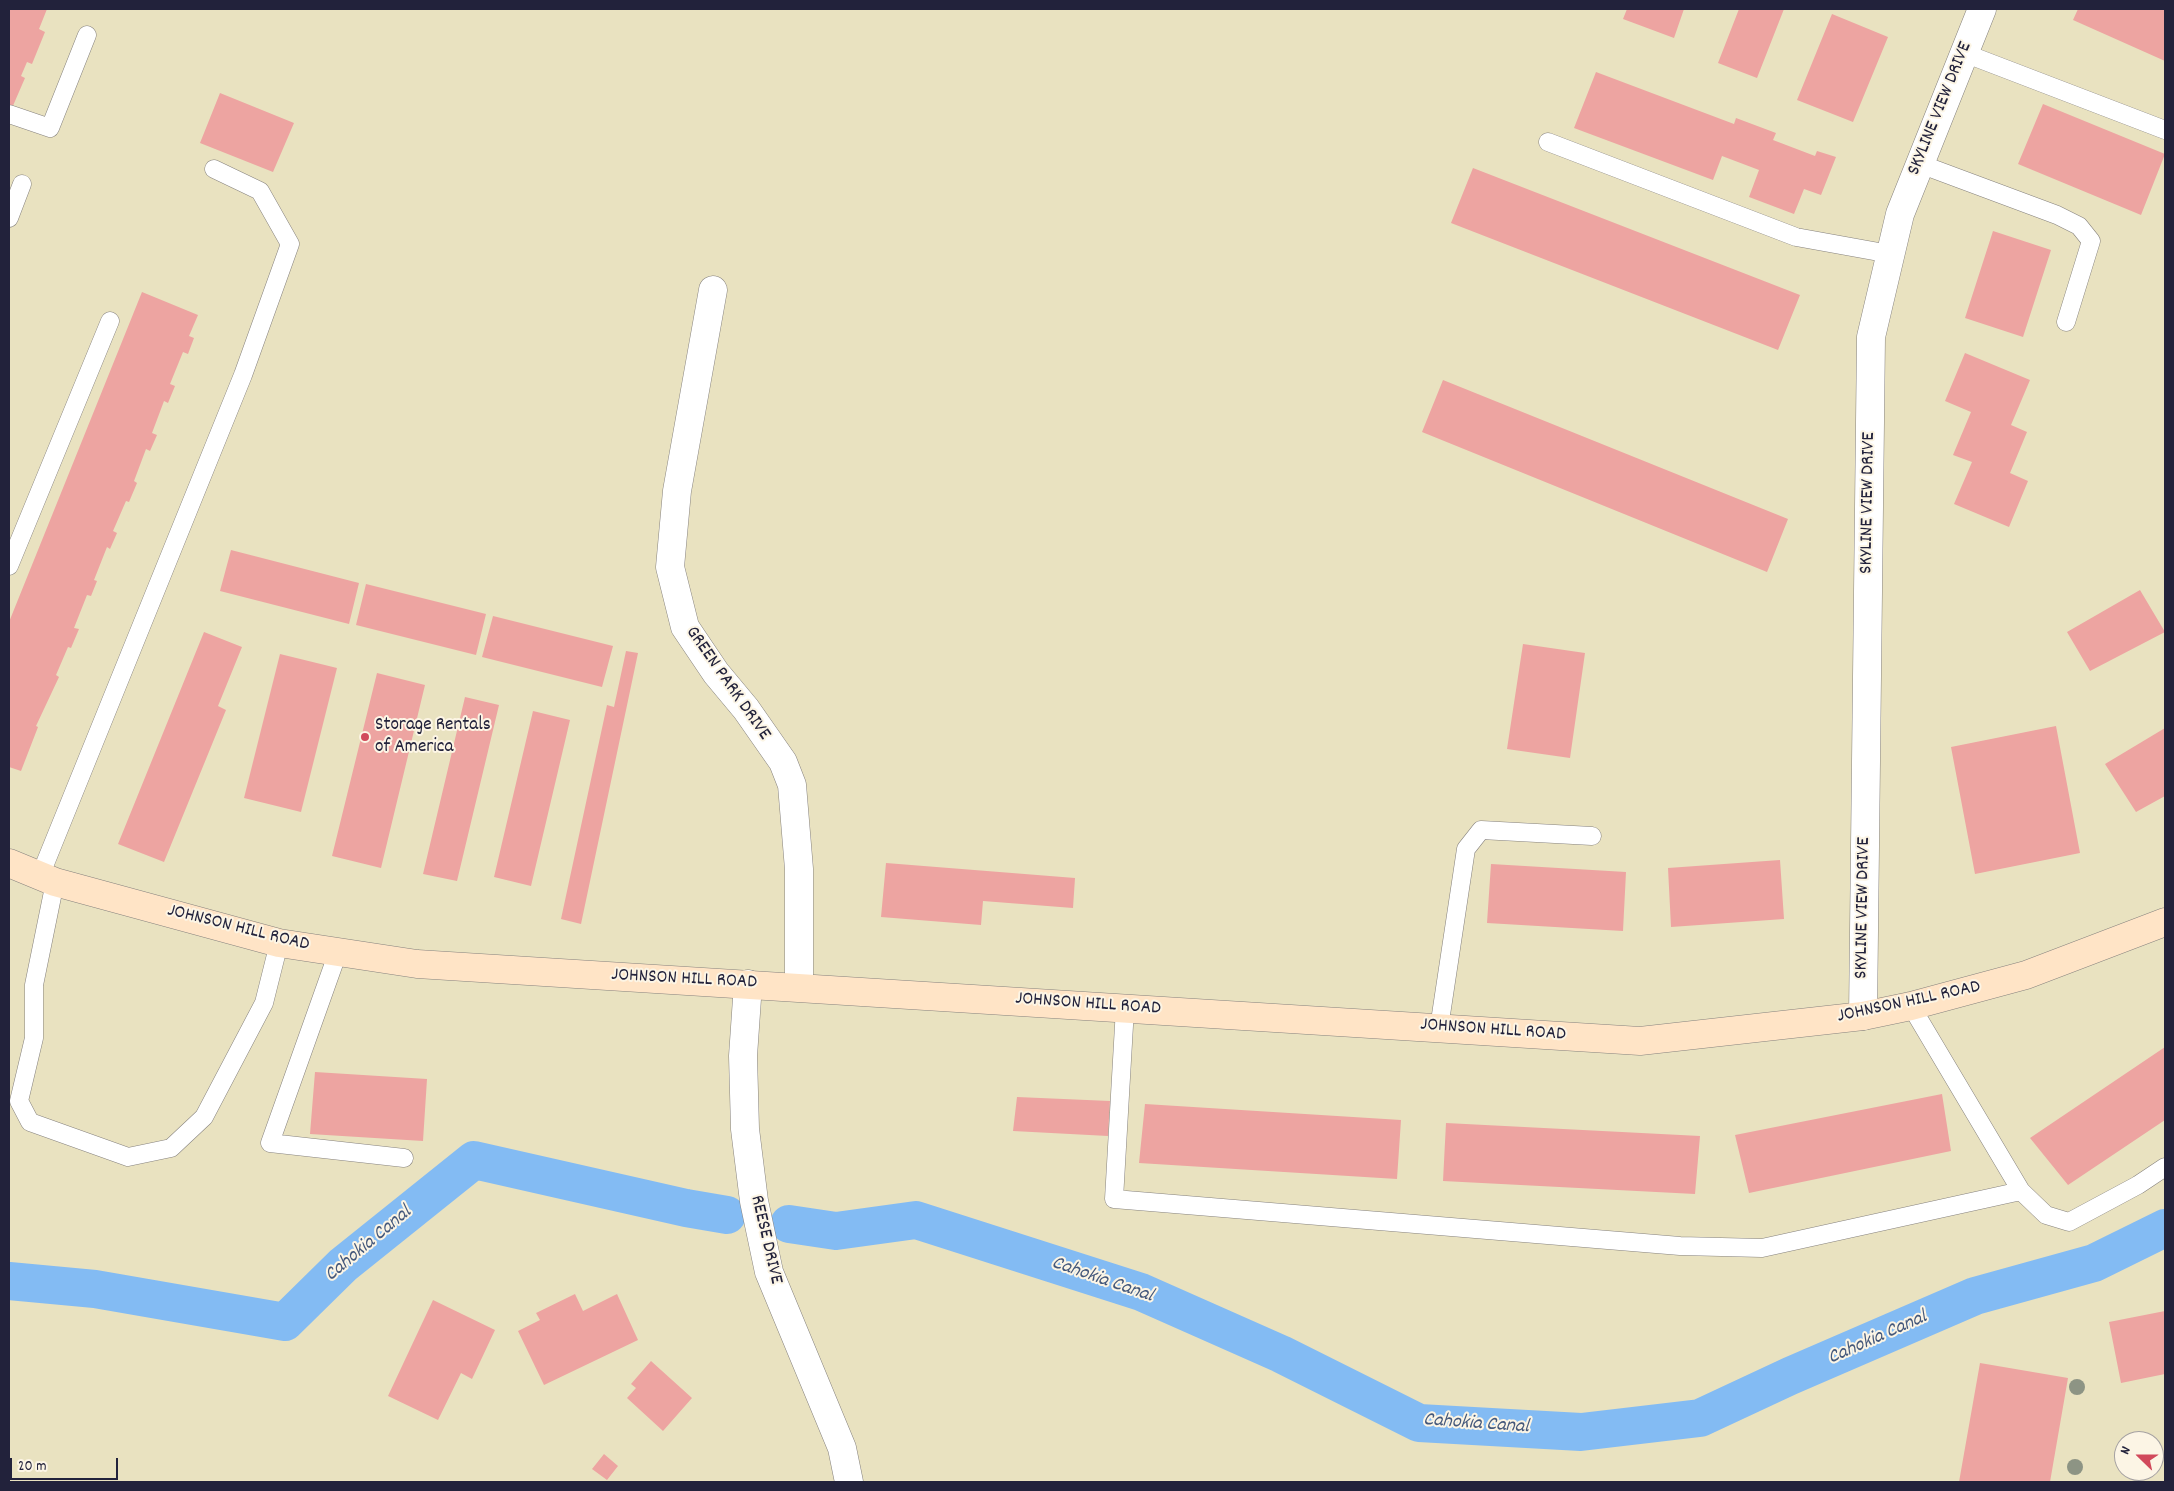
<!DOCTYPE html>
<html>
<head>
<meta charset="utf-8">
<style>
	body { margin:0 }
	#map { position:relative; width:2174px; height:1491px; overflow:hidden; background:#e9e2c0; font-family:Dekko,sans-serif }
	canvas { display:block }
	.frame { position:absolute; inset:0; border:10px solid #22223b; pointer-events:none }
	.north { position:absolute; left:2114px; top:1431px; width:50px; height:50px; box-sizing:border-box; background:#fcf5e5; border:1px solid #a5a1a1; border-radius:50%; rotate:292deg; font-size:14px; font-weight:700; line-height:20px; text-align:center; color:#22223b }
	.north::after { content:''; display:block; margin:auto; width:18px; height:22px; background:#d1495b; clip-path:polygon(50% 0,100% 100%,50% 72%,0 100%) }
	.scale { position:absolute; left:10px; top:1458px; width:108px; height:22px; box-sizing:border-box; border:2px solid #22223b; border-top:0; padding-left:6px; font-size:15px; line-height:18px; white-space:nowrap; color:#22223b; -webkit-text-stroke:4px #fcf5e5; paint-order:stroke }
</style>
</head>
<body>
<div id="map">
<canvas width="2174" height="1491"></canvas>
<div class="frame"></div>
<div class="north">N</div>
<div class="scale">20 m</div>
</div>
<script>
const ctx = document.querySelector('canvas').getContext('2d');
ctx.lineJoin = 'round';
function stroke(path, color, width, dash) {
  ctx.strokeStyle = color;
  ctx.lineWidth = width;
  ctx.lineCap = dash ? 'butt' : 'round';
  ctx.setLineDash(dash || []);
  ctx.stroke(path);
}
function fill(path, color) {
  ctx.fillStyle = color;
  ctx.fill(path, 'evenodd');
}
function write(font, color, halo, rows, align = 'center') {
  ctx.font = font + ' Dekko,sans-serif';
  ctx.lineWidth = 4;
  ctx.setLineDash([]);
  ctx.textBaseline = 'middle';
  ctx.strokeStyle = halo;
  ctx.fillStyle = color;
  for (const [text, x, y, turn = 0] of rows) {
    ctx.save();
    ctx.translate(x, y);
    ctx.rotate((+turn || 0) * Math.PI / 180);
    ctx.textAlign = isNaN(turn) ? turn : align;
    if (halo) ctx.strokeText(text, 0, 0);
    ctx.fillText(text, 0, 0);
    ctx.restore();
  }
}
const canal = new Path2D(`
	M789,1224L836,1231L916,1220L1141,1292L1281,1354L1419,1423L1581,1432L1700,1418L1790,1376L1975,1296L2094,1263L2165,1228
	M9,1281L95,1289L285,1322L343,1265L474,1160L686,1208L727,1215`);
const building = new Path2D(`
	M9,9H47L39,29L45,32L32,64L27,62L21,76L25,78L12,108L9,107Z
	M1627,9H1684L1674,38L1623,19Z
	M1739,9H1784L1757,78L1718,63Z
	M2078,9H2165V61L2073,20Z
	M1832,14L1888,37L1853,122L1797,100Z
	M1596,72L1734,124L1736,118L1776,133L1773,140L1815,156L1817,151L1836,157L1821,195L1804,189L1794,214L1749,197L1759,170L1722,156L1713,180L1574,128Z
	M220,93L294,123L273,172L200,143Z
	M2043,104L2165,154L2141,215L2018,164Z
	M1473,168L1800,295L1778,350L1451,223Z
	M1993,231L2051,250L2023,337L1965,318Z
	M142,292L198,315L189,336L194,338L188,354L183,352L170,384L175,386L168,403L164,401L152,433L157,435L150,451L146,449L134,481L137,483L129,502L126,501L113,531L117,533L110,549L107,547L94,580L97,581L91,596L87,595L74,628L79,629L71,648L68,647L56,675L59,677L36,726L38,727L21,771L9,767V622Z
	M1965,353L2030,380L2011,425L2027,432L2010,473L2028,481L2009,527L1954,504L1972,462L1953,455L1971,412L1945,401Z
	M1443,380L1788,519L1767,572L1422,432Z
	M231,550L359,583L349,624L220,591Z
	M366,584L486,614L476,655L356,625Z
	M2140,590L2165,632L2090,671L2067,632Z
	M493,616L613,646L602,687L482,657Z
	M204,632L242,647L218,706L226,710L164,862L118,844Z
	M1523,644L1585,653L1570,758L1507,749Z
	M626,651L638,653L581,924L561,919L607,705L614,707Z
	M280,654L337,668L301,812L244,798Z
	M377,673L425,685L381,868L332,856Z
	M465,697L499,705L457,881L423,874Z
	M533,711L570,720L531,886L494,877Z
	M2056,726L2080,853L1975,874L1951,747Z
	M2165,728V796L2136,812L2105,764Z
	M1780,860L1784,919L1671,927L1668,868Z
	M886,863L1075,878L1073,908L983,901L981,925L881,917Z
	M1491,864L1626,872L1623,931L1487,923Z
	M2165,1047V1120L2068,1185L2030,1138Z
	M315,1072L427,1079L423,1141L310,1134Z
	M1942,1094L1951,1151L1749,1193L1735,1135Z
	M1017,1097L1110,1101L1108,1136L1013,1131Z
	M1145,1104L1401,1120L1397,1179L1139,1163Z
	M1446,1123L1700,1136L1695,1194L1443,1181Z
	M575,1294L583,1311L617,1294L638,1340L544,1385L518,1331L540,1320L536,1313Z
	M433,1300L495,1330L472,1379L461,1373L438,1420L388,1396Z
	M2165,1311V1374L2121,1383L2109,1322Z
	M651,1361L692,1398L663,1431L627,1398L636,1388L631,1384Z
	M1980,1363L2068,1378L2050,1482H1959Z
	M604,1454L618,1466L607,1480L592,1469Z`);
const lane = new Path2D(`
	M1964,53L2165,130
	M9,114L50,128L87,35
	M1548,142L1796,237L1890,254
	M1920,164L2057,215L2079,226L2091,241L2066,322
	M9,218L22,184
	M9,566L110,321
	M40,876L243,375L290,244L260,191L214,169
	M55,882L34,985V1038L19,1101L30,1122L128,1157L171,1148L204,1117L264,1003L279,943
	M338,952L270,1143L404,1158
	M1125,1008L1114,1199L1680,1246L1762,1248L2021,1191L1911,1006
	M1439,1028L1466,849L1481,830L1592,836
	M2021,1191L2046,1215L2069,1222L2138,1185L2165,1167`);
const street = new Path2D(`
	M713,290L677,491L670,567L685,627L716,673L746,709L783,762L792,785L799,869V987
	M748,984L743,1056L745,1129L754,1201L769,1272L842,1448L849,1482
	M1863,1016L1871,337L1900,214L1982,9`);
const secondary = new Path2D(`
	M9,863L55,882L279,943L417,964L1640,1041L1863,1016L1911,1006L2026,975L2165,922`);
const trees = [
	[2077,1387],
	[2075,1467]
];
const markers = [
	[365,737,5,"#d1495b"]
];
const streetNames = [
	["SKYLINE VIEW DRIVE",1941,109,-68],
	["SKYLINE VIEW DRIVE",1869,503,-89],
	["GREEN PARK DRIVE",727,684,55],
	["SKYLINE VIEW DRIVE",1864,908,-89],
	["JOHNSON HILL ROAD",238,929,14],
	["JOHNSON HILL ROAD",684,980,3],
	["JOHNSON HILL ROAD",1909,1003,-12],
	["JOHNSON HILL ROAD",1088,1005,4],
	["JOHNSON HILL ROAD",1493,1031,4],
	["REESE DRIVE",765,1240,77]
];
const poiNames = [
	["Storage Rentals",375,726],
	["of America",375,748]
];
const waterNames = [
	["Cahokia Canal",369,1245,-40],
	["Cahokia Canal",1102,1281,19],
	["Cahokia Canal",1878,1339,-24],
	["Cahokia Canal",1476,1425,4]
];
stroke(canal, '#83bbf3', 38);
fill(building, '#eda4a1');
stroke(lane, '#86827e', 19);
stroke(street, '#86827e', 29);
stroke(secondary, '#86827e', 29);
stroke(lane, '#fff', 18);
stroke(street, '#fff', 28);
stroke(secondary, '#ffe4c6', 28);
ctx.fillStyle = '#8d9484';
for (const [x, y] of trees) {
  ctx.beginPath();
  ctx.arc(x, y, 8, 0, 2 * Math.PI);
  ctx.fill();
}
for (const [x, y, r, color] of markers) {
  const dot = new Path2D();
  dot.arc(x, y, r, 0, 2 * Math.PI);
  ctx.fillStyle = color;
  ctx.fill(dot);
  stroke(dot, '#fcf5e5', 2);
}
write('19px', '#22223b', '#fcf5e5', streetNames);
write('19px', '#22223b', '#fcf5e5', poiNames, 'left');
write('italic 20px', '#44587b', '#fcf5e5', waterNames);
</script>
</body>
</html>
